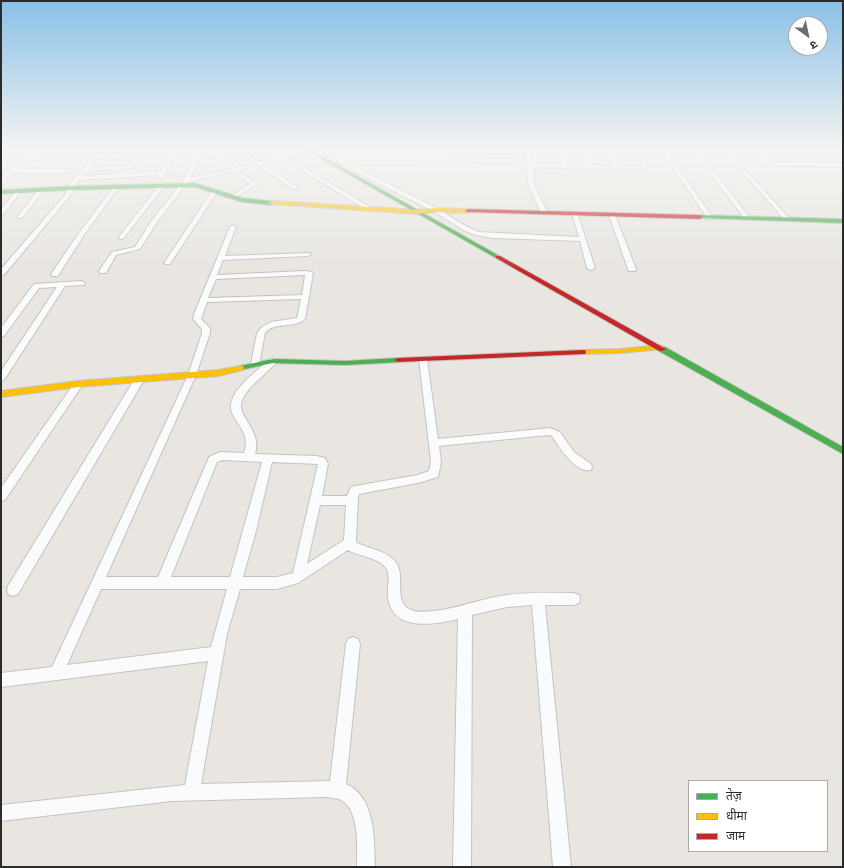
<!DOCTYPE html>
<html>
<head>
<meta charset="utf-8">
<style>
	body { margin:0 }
	#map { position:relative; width:844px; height:868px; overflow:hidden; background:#e9e6e2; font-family:Inter,"Noto Sans Devanagari",sans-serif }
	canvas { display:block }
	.frame { position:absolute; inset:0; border:2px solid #2b2b2b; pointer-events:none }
	.legend { position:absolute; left:688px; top:780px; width:140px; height:72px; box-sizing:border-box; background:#fff; border:1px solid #aaa; margin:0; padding:5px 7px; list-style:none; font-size:12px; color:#2b2b2b }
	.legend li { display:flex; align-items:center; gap:8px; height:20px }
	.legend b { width:20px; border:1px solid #aaa }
	.north { position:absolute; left:788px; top:16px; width:40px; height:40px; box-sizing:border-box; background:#fff; border:1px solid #aaa; border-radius:50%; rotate:147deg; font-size:11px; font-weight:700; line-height:16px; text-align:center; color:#2b2b2b }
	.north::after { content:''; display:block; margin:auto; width:14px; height:18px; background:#6e6c6b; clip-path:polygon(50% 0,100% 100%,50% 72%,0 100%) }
</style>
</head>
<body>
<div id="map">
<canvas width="844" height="868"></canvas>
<div class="frame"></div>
<ul class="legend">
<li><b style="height:5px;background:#4caf50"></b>तेज़</li>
<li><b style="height:5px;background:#ffc107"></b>धीमा</li>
<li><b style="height:5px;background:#c62828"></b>जाम</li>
</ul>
<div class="north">उ</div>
</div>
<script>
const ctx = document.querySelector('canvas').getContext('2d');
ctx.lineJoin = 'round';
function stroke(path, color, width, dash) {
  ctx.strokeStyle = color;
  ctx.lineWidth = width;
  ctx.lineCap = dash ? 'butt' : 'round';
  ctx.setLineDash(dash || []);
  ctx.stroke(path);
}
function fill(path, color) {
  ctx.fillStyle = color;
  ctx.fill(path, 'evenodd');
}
const street = new Path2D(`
	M1,149H6L1,153Z
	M38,149H44L35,157H73L76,159L73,161L31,160L18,169H65L68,171L65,173H13L1,181V176Z
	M99,149H104L99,156L171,154L173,149H178L162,179L157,178L159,175L79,180L75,185L70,196L4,275H1V269L65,195L70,184ZM169,157L161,171L82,176L87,171L132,168L139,158ZM134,158L128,166H126L90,167L96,159Z
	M199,149H210L235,168L254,163L235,149H241L259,162L279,157L268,149H274L285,156L311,149H324L338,157L409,156L526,159L525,154H495L482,149H529L533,163L561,164L558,149H563L566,164L587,165L583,149H588L592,165L613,166L609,149H614L618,166H642L634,149H639L648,167C641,173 550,167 534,167V184L547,212L544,214L541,212L528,184L527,163L409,160H344C374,178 406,192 436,208C451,216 464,227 479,232L579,237L572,213L577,212L595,268L591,270L587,268L580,241L493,238L476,235L465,231L433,211L367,178L319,150L288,158L373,209V211H369L283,159L263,164L297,187V189H293L258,165L238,170L257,184L233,199L231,198V196L250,184L233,171L188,182L157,222L140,249L116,255L106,273H100L99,271L112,252L135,247L152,220L183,181ZM204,150L230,169L190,178Z
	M660,149H665L713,218L712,219H708Z
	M692,149H697L749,217V219H745Z
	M722,149H727L738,161L762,162L759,158L763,154H843V158H765L768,162L843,163V167L741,165L789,218L790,219L787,221L785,220Z
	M160,184L165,185L123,239H119V237Z
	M114,186L119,187L84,235L58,276H52L51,274L79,233Z
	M40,188L45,189L22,218H18V216Z
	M17,189L22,190L3,215L1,216V210Z
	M212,191L217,192L170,264H166L164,263Z
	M610,214L615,215L636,269L635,271H629L628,269L609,215Z
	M233,225L236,227L225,256L310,253L311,254L308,256L223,260L217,275L305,271L312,272L313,274L305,319C294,329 275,321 265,333L259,364L255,367L251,364L257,333L262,327L271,322L297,318L301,299L207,302L201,319L210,328V333L196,375L106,577H158L209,457L220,452L244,453C253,430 228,420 231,404C234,387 258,370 270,359L273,358L277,361C267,375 250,383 242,400C235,416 263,430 255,454L316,456L325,458L328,464L322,496H347L351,487L355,486L418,475L429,471L431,462L419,359L420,357H426L427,359L438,439L550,428L560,432L574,452L591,464L592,467L591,470C576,474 559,447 552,436L549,435L439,446L441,462L438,477L418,483L359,494L358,498L356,541L357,543C369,548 384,551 393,559C408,572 392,599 409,609C418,614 433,611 442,610C464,606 485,598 507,595C529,592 552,593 574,593L579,595L580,599L579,603L574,605H545L571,867H553L532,605L507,607L472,615L471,867H453L458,619C434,625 391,632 388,596C387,588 391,576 386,568C378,557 359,557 348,550L298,583L277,589H240L227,634L201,784L330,781L346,644L348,639L353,637L358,639L360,644L346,784C376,797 374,840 375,867H357C357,848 360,810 341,800C337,798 331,798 326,797L172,801L1,821V805L185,785L208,661L1,687V673L52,667L188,375L202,333V329L193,319L194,314L230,227ZM305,275L302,295L208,298L216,279ZM222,460L262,462L230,577H171L217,462ZM272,462L318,464L293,573L277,577H243L256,531ZM320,505H346L344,540L307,564ZM101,589H227L211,647L67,665Z
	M81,281L85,283L84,285L65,286L4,380L1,381V371L57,287L39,288L4,336H1V328L34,284Z
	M139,377L144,380L18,594L13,596L8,594L7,590L8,586L134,380Z
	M78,381L83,384L5,500L1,501V488L75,382Z`);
const fast = new Path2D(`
	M304,149H310L501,257L496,258Z
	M195,183L243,198L272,201L275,203L272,205L242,202L195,187L71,190L1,194V190L71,186Z
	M700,215L843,219V223L698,218V216Z
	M659,347H665L843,447V454L659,351Z
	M398,358L402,360L401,362L345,365L273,363L240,370L236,368L240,366L273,359L345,361Z`);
const slow = new Path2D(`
	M272,201L418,210L435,208L468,209L471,211L468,213L435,212L418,214L270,204L269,203Z
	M660,345L664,347L663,349L620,353L582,354L578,352L582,350L620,349Z
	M240,366H243L244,368L243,370L218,376L78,387L1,397V391L78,381L218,370Z`);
const jam = new Path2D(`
	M468,209L700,215L703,217L700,219L466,212L465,211Z
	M496,256H500L666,349L662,351H659L496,258Z
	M582,350H585L586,352L585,354L398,362L394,360L398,358Z`);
stroke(street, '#c3c2c2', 2);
stroke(fast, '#c3c2c2', 2);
stroke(slow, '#c3c2c2', 2);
stroke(jam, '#c3c2c2', 2);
fill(street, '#fcfbfb');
fill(fast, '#4caf50');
fill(slow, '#ffc107');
fill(jam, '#c62828');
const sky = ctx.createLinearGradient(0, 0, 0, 271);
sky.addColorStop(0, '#89c0e7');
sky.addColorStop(0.55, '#f5f4f2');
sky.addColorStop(1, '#f5f4f200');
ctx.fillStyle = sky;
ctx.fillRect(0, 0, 844, 271);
</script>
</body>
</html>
